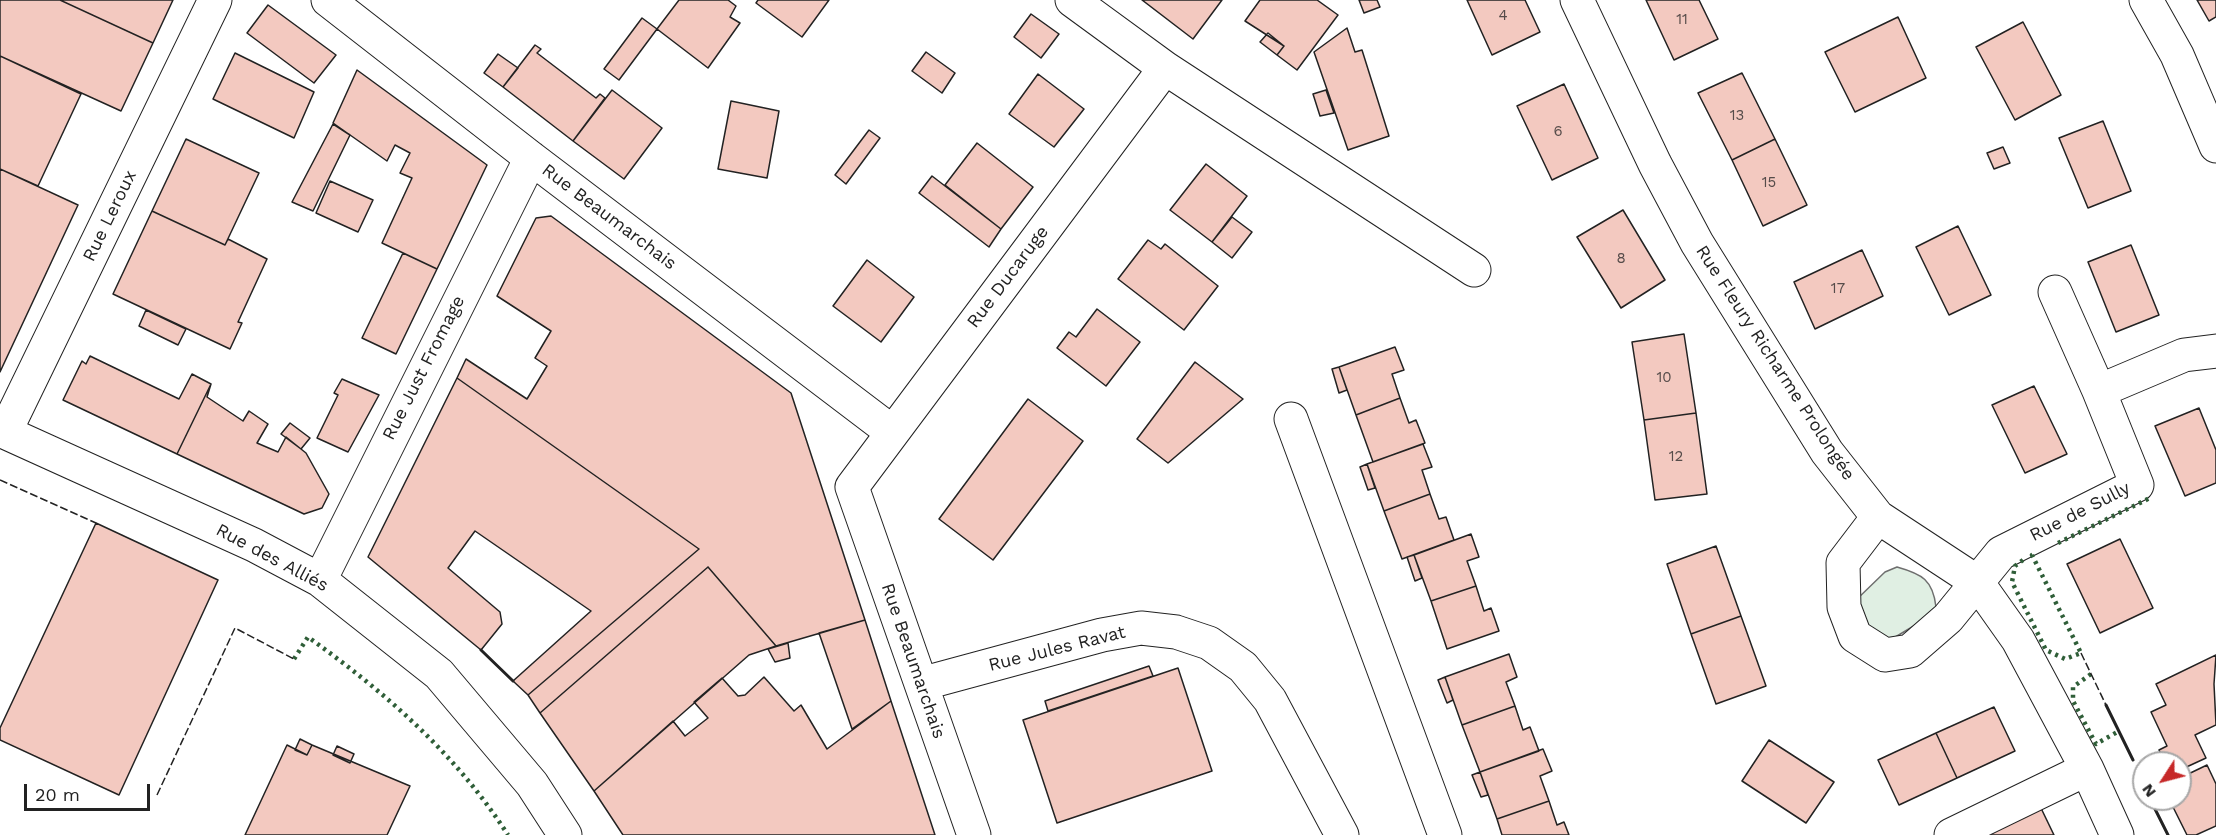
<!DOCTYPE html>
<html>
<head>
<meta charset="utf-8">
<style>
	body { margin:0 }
	#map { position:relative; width:2216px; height:835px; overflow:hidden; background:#fff; font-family:"Work Sans",sans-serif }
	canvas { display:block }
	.north { position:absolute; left:2132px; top:751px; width:60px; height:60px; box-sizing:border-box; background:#fff; border:2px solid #a7a7a7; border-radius:50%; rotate:234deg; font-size:16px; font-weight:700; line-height:24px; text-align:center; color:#222 }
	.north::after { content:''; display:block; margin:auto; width:21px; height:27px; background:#c62828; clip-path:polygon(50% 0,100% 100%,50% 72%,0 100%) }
	.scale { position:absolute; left:24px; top:784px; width:126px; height:27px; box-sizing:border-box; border:3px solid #222; border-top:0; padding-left:8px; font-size:18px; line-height:21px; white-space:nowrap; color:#222; -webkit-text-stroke:4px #fff; paint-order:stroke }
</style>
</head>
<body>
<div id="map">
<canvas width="2216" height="835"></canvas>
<div class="north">N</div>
<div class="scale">20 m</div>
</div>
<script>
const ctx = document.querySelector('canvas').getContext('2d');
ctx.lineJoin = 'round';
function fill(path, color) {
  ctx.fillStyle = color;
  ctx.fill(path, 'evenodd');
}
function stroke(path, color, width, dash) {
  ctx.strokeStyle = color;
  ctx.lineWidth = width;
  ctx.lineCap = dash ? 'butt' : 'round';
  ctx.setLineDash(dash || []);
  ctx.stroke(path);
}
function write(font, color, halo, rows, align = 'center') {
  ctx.font = font + ' "Work Sans",sans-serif';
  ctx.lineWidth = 4.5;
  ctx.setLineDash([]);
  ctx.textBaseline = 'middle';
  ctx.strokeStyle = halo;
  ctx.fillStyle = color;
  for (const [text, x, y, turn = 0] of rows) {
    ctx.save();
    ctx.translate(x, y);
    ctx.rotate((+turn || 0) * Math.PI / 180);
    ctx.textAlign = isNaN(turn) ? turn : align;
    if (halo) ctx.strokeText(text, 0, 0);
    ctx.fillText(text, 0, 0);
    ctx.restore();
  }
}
const green = new Path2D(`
	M1897,567C1922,574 1933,580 1936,607L1927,618L1887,642L1871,633L1855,601L1885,572Z`);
const building = new Path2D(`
	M0,0H60L153,43L121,111L0,56Z
	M60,0H173L153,43Z
	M679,0H728L736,6L730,17L740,23L708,68L657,29Z
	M758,0H829L802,37L756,3Z
	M1142,0H1222L1193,39Z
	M1260,0H1317L1338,15L1297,70L1277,55L1284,46L1245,21Z
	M1359,0H1377L1380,7L1364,13Z
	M1467,0H1525L1540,32L1492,55Z
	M1646,0H1699L1718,39L1674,60Z
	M2197,0H2216V17L2209,21Z
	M268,5L336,55L314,83L247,33Z
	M1031,14L1059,34L1041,58L1014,37Z
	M1898,17L1926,78L1855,112L1825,52Z
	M642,18L657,29L619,80L604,69Z
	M2023,22L2061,95L2015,120L1976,47Z
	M1347,28L1355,52L1362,50L1389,136L1348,150L1314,52Z
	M1268,33L1284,46L1277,55L1260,42Z
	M535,45L541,49L537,53L596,98L600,94L605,98L573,141L503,87Z
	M926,52L955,73L942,93L912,71Z
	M235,53L314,92L294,138L213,99Z
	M498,54L518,68L503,87L484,73Z
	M0,56L81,94L38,186L0,169Z
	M357,70L487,165L437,269L382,243L412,178L400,173L410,153L395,145L387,161L333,123Z
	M1742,73L1775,139L1732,160L1698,93Z
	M1038,74L1084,109L1054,147L1009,114Z
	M1564,84L1598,158L1552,180L1517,106Z
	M612,90L662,128L624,179L573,141Z
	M1326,90L1334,113L1320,116L1313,94Z
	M731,101L779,111L767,178L718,169Z
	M2103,121L2131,191L2088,208L2059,138Z
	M333,124L350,135L313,211L292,202Z
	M869,130L880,138L846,184L835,175Z
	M186,139L259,173L225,245L152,211Z
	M1775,139L1807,205L1763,226L1732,160Z
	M977,143L1033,187L1001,229L945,185Z
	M2003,147L2010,163L1994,169L1987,153Z
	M1206,164L1247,196L1212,242L1170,210Z
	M0,169L78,205L0,372Z
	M932,176L1001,229L989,247L919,193Z
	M330,181L373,200L358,232L316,213Z
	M1623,210L1665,280L1621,308L1577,237Z
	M152,211L225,245L228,239L267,259L238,322L242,323L230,349L113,294Z
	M551,216L791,393L865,620L776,646L708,567L540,713L528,695L699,549L457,378L466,359L527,399L547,366L535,358L551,331L497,296L536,218Z
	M1232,217L1252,232L1232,258L1212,242Z
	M1958,226L1991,295L1949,315L1916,247Z
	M1148,240L1161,249L1165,244L1218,286L1184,330L1118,279Z
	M2131,245L2159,315L2116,332L2088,262Z
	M1862,250L1883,296L1815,329L1794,282Z
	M403,253L437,269L396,354L362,338Z
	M867,260L914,297L881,342L833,306Z
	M1097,309L1140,342L1106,386L1057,348L1069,332L1076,337Z
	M146,310L186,329L178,345L139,326Z
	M1684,334L1696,413L1644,420L1632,342Z
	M1395,347L1404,370L1392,374L1400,398L1356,415L1339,367Z
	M90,356L179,399L192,374L211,384L177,454L63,400L82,361L86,364Z
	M1195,362L1243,399L1168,463L1137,439Z
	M1339,367L1347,390L1339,393L1332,369Z
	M457,378L699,549L528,695L513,681L591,611L475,531L448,568L500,612L502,624L481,650L368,557Z
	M342,379L379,395L348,452L317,438L338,395L334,393Z
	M211,384L207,397L243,421L249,411L268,424L257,443L278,452L286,437L306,453L329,494L322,508L304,514L177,454Z
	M2034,386L2067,454L2025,473L1992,405Z
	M1400,398L1409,423L1416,420L1425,443L1373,462L1356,415Z
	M1028,399L1083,441L993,560L939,519Z
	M2199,408L2216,450V483L2185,496L2155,426Z
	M1696,413L1707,494L1655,500L1644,420Z
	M290,423L310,438L301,449L281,434Z
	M1423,444L1432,467L1422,470L1430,494L1384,511L1367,464Z
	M1367,464L1375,488L1368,490L1360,467Z
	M1430,494L1439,519L1446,517L1454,540L1402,559L1384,511Z
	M96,523L218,580L119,795L0,740V728Z
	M1471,534L1479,557L1467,561L1476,586L1431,601L1414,555Z
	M2120,539L2153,608L2100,633L2067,564Z
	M1716,546L1741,616L1691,634L1667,564Z
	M1414,555L1422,578L1415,581L1407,557Z
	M708,567L776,646L749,655L594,791L540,713Z
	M1476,586L1484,611L1491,608L1499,631L1447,649L1431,601Z
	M1741,616L1766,686L1716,704L1691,634Z
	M865,620L891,701L852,729L819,633Z
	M788,643L790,658L775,662L768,649Z
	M1509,654L1517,677L1506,682L1515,706L1462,725L1445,677Z
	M2216,655L2214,684L2216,725L2195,735L2206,758L2180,770V763H2165L2159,750L2167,746L2151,712L2166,705L2156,684Z
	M1149,666L1153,676L1048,711L1045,701Z
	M1178,668L1212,771L1057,823L1023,720Z
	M764,677L794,711L801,705L827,749L891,701L935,835H623L594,791L673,721L685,736L708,718L694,702L722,678L738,696L745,695Z
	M1445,677L1453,700L1447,703L1438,680Z
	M1515,706L1523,730L1530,727L1539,751L1480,772L1462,725Z
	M1994,707L2015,751L1957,778L1936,733Z
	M1936,733L1957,778L1899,805L1878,760Z
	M300,739L312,745L307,755L295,750Z
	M1769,740L1834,782L1806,823L1742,781Z
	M287,745L307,755L312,745L410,786L387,835H245Z
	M337,746L354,754L350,763L333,755Z
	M1543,749L1552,771L1540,776L1549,801L1497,819L1480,772Z
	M2207,765L2216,784V826L2196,835H2187L2169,799H2180V778Z
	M1480,772L1488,795L1481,797L1472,775Z
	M1549,801L1557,825L1564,822L1569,835H1502L1497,819Z
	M2039,804L2054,835H1975Z`);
const minor = new Path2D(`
	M328,0L531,158L892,432
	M1577,0L1655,164L1697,243L1827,452L1878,517L1977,582L2018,640L2087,769L2117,835
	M2146,0L2177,55L2216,146
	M1165,68L1474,270
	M2055,292L2099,391
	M1291,419L1445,835
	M0,430L254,545L320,580L439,674L532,784L565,835
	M5,432L215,0
	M1878,517L1843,563L1844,607L1855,636L1885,655L1910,651L1948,618L2001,553L2137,485L2099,391L2184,355L2216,351
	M320,580L531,158
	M921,684L1102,635L1141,628L1176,632L1209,643L1243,667L1270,700L1342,835
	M974,835L852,487L1165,68L1072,0
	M1951,835L2087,769`);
const hedge = new Path2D(`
	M2058,543L2152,497
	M2023,560L2015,566L2012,582L2046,650L2065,659L2081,653L2032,555L2036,553
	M294,659L308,637C386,693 456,754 508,835
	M2091,674L2073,687V701L2096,744L2119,731`);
const fence = new Path2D(`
	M0,480L96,523
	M2081,653L2106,705
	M157,795L235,628L294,659`);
const wall = new Path2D(`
	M481,650L513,681
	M2106,705L2133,760
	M2150,799L2168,835`);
const numberNames = [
	["4",1503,16],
	["11",1682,20],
	["13",1737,116],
	["6",1558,132],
	["15",1769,183],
	["8",1621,259],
	["17",1838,289],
	["10",1664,378],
	["12",1676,457]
];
const streetNames = [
	["Rue Leroux",110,216,-64],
	["Rue Beaumarchais",609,217,37],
	["Rue Ducaruge",1008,277,-53],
	["Rue Fleury Richarme Prolongée",1775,363,57],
	["Rue Just Fromage",424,368,-63],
	["Rue de Sully",2080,512,-27],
	["Rue des Alliés",272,558,28],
	["Rue Jules Ravat",1057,649,-14],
	["Rue Beaumarchais",913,661,71]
];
fill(green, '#e0efe3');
stroke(green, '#6f6f6f', 1.5);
fill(building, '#f3c9c0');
stroke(building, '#222', 1.5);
stroke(minor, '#222', 35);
stroke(minor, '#fff', 33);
stroke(hedge, '#2f5e38', 4.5, [3, 4.5]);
stroke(fence, '#222', 1.5, [8, 3]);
stroke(wall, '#222', 3);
write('15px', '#564c4a', null, numberNames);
write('18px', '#222', '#fff', streetNames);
</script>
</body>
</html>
